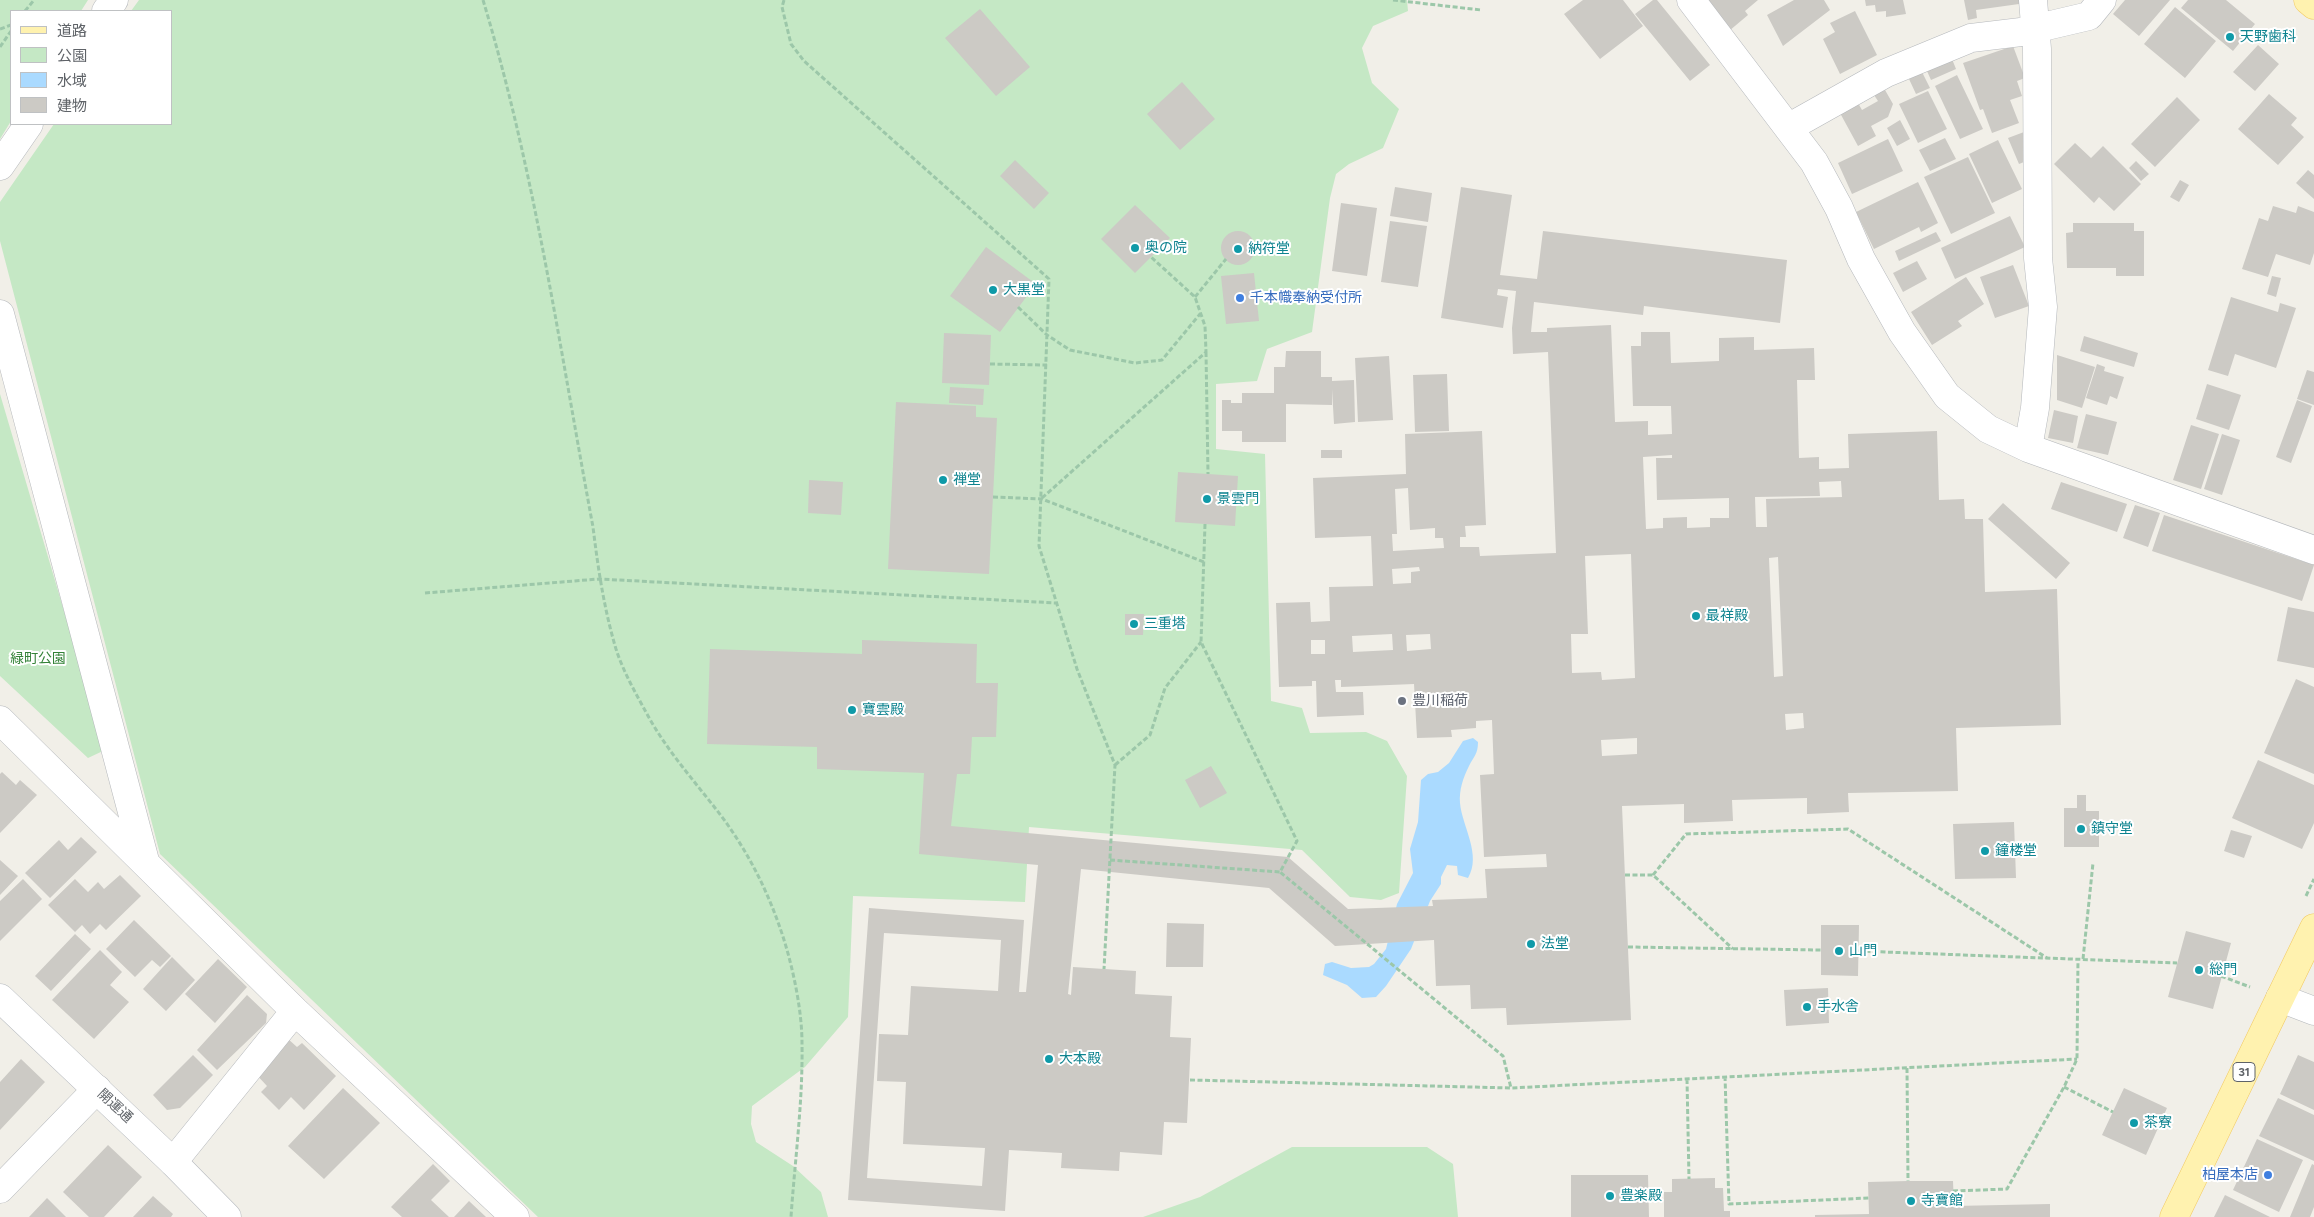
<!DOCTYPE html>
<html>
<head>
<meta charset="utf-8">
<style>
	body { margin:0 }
	#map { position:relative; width:2314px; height:1217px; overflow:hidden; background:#f1efe8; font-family:Figtree,"Noto Sans JP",sans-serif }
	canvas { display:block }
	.legend { position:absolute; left:10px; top:10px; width:162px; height:115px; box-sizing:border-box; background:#fff; border:1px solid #bfc1c3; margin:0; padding:6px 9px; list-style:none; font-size:15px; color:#5f6368 }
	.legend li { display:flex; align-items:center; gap:10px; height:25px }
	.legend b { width:25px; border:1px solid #bfc1c3 }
</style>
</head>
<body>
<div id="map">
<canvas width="2314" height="1217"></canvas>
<ul class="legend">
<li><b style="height:6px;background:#fff2af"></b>道路</li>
<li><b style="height:14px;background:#c5e8c5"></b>公園</li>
<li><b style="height:14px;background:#aadaff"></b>水域</li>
<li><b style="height:14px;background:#cccac5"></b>建物</li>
</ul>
</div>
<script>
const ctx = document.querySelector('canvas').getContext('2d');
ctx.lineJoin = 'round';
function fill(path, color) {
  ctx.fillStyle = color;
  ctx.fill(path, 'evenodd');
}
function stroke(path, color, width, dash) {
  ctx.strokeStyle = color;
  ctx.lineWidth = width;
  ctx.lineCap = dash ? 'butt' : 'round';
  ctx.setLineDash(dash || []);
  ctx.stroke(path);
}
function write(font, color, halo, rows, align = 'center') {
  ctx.font = font + ' Figtree,"Noto Sans JP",sans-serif';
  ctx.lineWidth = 4;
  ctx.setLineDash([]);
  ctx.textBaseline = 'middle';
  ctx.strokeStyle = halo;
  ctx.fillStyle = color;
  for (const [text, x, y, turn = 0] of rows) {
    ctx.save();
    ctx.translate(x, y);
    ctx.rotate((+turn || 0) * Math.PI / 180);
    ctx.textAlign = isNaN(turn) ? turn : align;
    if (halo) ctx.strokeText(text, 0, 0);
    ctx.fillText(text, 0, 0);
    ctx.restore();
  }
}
const green = new Path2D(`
	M0,0H88L81,11H11V121L0,139Z
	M139,0H1407L1408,11L1373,26L1362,48L1372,83L1399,109L1383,148L1349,164L1336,174L1330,198L1312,332L1267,349L1257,381L1216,384V449L1265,454L1271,701L1302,708L1310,733L1366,732L1387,741L1407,776L1399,893L1381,900L1350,897L1302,850L1029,827L1025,902L853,896L848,1017L805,1067L752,1106L751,1124L756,1142L793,1166L821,1192L828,1217H538L160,854L0,241V202L54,124H171V11H131Z
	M0,394L105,750L88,758L0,676Z
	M1292,1147H1427L1453,1164L1458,1217H1143L1200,1197Z`);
const water = new Path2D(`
	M1473,738L1478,742C1478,754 1474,756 1469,766C1463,778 1459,790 1460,803C1462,826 1482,855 1468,878L1458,875L1457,866L1447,865L1441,877V884L1430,901L1411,949L1386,986L1376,997L1362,998L1347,985L1323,975L1325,964L1332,962L1351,968L1369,967L1374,964L1386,949L1397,904L1413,873L1410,849L1418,822L1421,780L1428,774L1438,772L1449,763L1463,741Z`);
const building = new Path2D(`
	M1583,0H1623L1643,26L1600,59L1564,14Z
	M1653,0H1657L1710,65L1690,81L1635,14Z
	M1703,0H1758L1745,11L1748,15L1729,31Z
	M1794,0H1824L1830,10L1783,46L1767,15Z
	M1865,0H1903L1906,14L1886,17V11L1876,12L1875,5L1866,6Z
	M1964,0H2019V4L1976,10L1977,18L1968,20Z
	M2125,0H2170L2139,36L2113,14Z
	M2188,0H2226L2255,24L2233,51L2181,8Z
	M2175,7L2216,41L2185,78L2144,44Z
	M980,9L1030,67L996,96L945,38Z
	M1855,11L1877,55L1840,74L1823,39L1835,32L1830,23Z
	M2258,45L2279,64L2255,91L2233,72Z
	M2013,46L2025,78L2017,81L2022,96L2010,100L2019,123L1992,133L1983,109L1980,110L1963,63Z
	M1952,59L1956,69L1931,80L1927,71Z
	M1922,72L1930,88L1916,94L1909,79Z
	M1957,75L1983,129L1960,139L1935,86Z
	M1182,82L1215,119L1180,150L1147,114Z
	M1885,90L1893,104L1888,117L1871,126L1876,136L1858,146L1840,113L1858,103L1862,110L1878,101L1874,95Z
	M1928,91L1947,129L1918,143L1899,104Z
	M2269,94L2297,118L2291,125L2304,137L2278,165L2238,129Z
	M2177,97L2200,120L2155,167L2131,144Z
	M1900,120L1910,139L1897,146L1887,128Z
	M2024,132V162L2019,164L2008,138Z
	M1945,138L1956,159L1930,171L1919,150Z
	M1888,139L1903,171L1852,194L1838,163Z
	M1998,140L2022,189L1992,203L1969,154Z
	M2075,143L2091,158L2103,146L2141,184L2114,211L2099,197L2094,203L2054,164Z
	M1968,157L1995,213L1951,234L1924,177Z
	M1015,160L1049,193L1034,209L1000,176Z
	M2136,161L2149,174L2141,181L2129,168Z
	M2308,170L2314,175V199L2296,183Z
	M2180,180L2189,185L2179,202L2170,197Z
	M1918,182L1938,223L1921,232L1919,227L1874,249L1856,212Z
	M1395,187L1432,193L1428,222L1390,216Z
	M1461,187L1512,195L1500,275L1537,279L1543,231L1787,260L1780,323L1644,306L1643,315L1534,302L1531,332H1547V328L1611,325L1615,422L1648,421V435L1672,434L1671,406H1633L1631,346H1641V332H1670L1671,363L1719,361V338L1754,337V350L1814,348L1815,380H1797L1799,458L1819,457V469L1849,468L1848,434L1937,431L1939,500L1964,499L1965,519H1983L1985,592L2057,589L2061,725L1956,728L1958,791L1848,793L1849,812L1807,814V798L1732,800L1733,821L1684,823V804L1622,806L1631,1020L1507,1025L1506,1008L1471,1009L1470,985L1436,986L1434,940L1335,946L1269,888L1081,869L1068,994L1071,995L1073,967L1136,971L1135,994L1172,996L1170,1037L1191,1038L1187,1123L1164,1122L1162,1155L1120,1152L1119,1171L1061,1168L1062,1153L1009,1150L1005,1211L848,1200L869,908L1024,920L1019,992H1026L1038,865L919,854L924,773L817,769V747L707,744L710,649L862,654V640L977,644L976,683H998L996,737H972L970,774H957L951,826L1288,857L1348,909L1433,906L1432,900L1487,898L1485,869L1547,867L1546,854L1484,857L1480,775L1494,774L1492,720L1476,721V728L1451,730L1452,737L1417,738L1414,684L1341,687V680H1335L1336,692H1363L1364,715L1317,717L1316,681H1312V686L1279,687L1276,603L1310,602L1311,622L1330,621L1329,587L1373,586L1371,536L1315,538L1313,478L1406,474L1405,434L1482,431L1486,525L1465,526L1466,537H1460V547H1479L1480,556L1556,553L1548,352L1513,354L1512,328L1516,291L1498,289L1497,295L1508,297L1503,328L1441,318ZM1672,455V458H1656L1657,500L1729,498V518H1710V527L1687,528V517L1663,518V528L1646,529L1643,457ZM1841,481L1842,497L1766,499L1767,527H1756L1755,497L1820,496L1819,482ZM1408,488L1410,530L1435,528V538H1443L1444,548L1393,551L1392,534H1397L1395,489ZM1631,554L1635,678L1602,680L1601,672L1572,673L1571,634H1588L1585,556ZM1778,557L1783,676L1774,677L1769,558ZM1419,567L1420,571L1411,572V583L1393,584L1392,569ZM1392,634L1393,650L1353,652L1352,636ZM1430,634L1431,649L1407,651L1406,635ZM1311,640H1325V654H1311ZM1803,713L1804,728L1786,730L1785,714ZM1637,738V754L1602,756L1601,740ZM884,933L1001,940L998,991L911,986L908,1035L879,1034L877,1081L906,1082L903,1144L985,1148L982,1186L867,1178Z
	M1341,203L1377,208L1367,276L1332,271Z
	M1135,205L1170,238L1135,273L1101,239Z
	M2273,206L2296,213L2298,206L2314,212V253L2310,265L2276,254L2268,277L2242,269L2259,218L2268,221Z
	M2010,216L2025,247L1955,279L1941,248Z
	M1390,221L1427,226L1418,287L1381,282Z
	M2073,223H2134V231H2144V276H2116V268H2067L2066,233L2073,232Z
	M1221 248a17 17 0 1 1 34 0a17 17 0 1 1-34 0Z
	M1936,232L1941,241L1899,261L1895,251Z
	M986,247L1036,284L1000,332L950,296Z
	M1917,261L1927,279L1903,292L1893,273Z
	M2013,265L2029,306L1995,318L1980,277Z
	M1254,273L1259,321L1226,324L1221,276Z
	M2272,276L2281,278L2276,297L2267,294Z
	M1966,277L1984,304L1958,321L1962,326L1932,345L1911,312Z
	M2231,297L2278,312L2280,303L2296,308L2276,368L2235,354L2228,376L2208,370Z
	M944,333L991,335L989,385L942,383Z
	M2084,336L2138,353L2134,367L2080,351Z
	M1286,351H1321V377H1332V381L1354,380L1355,422L1334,424L1332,389V405L1286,404V442H1242V431H1222V400H1231V403H1242V393H1274V367H1285Z
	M2057,355L2095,367L2082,408L2057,400Z
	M1389,356L1393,420L1358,422L1355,358Z
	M2097,364L2105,367L2104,371L2124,377L2117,399L2110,396L2107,405L2086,398Z
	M2307,370L2314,372V405L2297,399Z
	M1447,374L1449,431L1415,432L1413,375Z
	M2207,384L2241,395L2229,430L2196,419Z
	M950,387L984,389L983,405L949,403Z
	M2297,400L2312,406L2291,463L2276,457Z
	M896,402L976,406V417L997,418L989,574L888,569Z
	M2054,410L2078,416L2073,443L2048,438Z
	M2086,414L2117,422L2108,455L2077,448Z
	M2191,425L2219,434L2201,489L2173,480Z
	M2222,434L2240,440L2222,495L2204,489Z
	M1321,450H1342V458H1321Z
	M1178,472L1238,476L1235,526L1175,522Z
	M809,480L843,482L841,515L808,513Z
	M2061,482L2127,504L2117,532L2051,509Z
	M2003,503L2070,563L2056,579L1988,519Z
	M2135,505L2160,513L2148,547L2123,538Z
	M2164,515L2314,565L2302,601L2152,551Z
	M2288,607L2314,612V668L2277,661Z
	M1125,614H1144L1143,635H1125Z
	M2296,679L2314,687V774L2264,753Z
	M2258,760L2314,785V823L2302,849L2232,818Z
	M1211,766L1227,793L1200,808L1185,780Z
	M2,772L16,785L20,780L37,795L0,833V774Z
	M2077,795H2086V811H2099V847H2064V808H2077Z
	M2014,822L2016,878L1955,879L1953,824Z
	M2231,830L2252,836L2244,858L2224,851Z
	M81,837L97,852L50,898L25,873L59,840L68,850Z
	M0,860L18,876L0,895Z
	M120,875L141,896L106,930L100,924L90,934L82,925L75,932L48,905L75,879L88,892L98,882L104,889Z
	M23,879L42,899L0,941V901Z
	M134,920L171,956L160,967L152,960L135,977L106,949Z
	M1167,923L1204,924L1203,967H1166Z
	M1821,925H1859L1858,976L1821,975Z
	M2186,931L2231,943L2213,1009L2168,997Z
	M75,934L91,949L51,991L35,976Z
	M100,950L122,972L110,985L129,1002L94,1039L52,1000Z
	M172,957L195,980L166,1011L143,989Z
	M218,959L247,987L215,1023L185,994Z
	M1828,988L1829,1023L1786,1026L1784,990Z
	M247,995L267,1014L266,1023L217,1070L197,1050Z
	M287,1038L297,1047L302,1043L336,1076L304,1110L291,1097L279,1110L261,1092L267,1086L254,1072Z
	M193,1055L213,1075L180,1108L167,1110L153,1095Z
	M2298,1055L2314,1062V1110L2280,1094Z
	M21,1059L45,1082L0,1130V1082Z
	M343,1088L380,1123L324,1179L288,1146Z
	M2124,1088L2167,1108L2146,1155L2102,1135Z
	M2278,1098L2314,1115V1161L2259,1136Z
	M2257,1139L2303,1160L2279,1212L2233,1190Z
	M108,1145L142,1177L104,1217H89L63,1192Z
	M433,1164L450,1181L431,1200L449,1217H402L391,1207Z
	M2312,1164L2314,1165V1207L2310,1217H2290Z
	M1571,1175H1648L1649,1217H1571Z
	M1715,1178V1188H1723L1724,1211H1730V1217H1664V1192H1672V1179Z
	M1908,1181H1953L1954,1206L2050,1204V1217H1815V1215L1869,1214L1868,1182Z
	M2225,1195L2270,1217H2214Z
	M153,1196L173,1214L171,1217H133Z
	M47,1198L66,1217H29Z
	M469,1201L486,1217H454Z`);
const path = new Path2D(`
	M483,0C535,172 560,350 593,527C598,568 604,609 616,649C623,671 636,694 647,714C668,753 699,786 725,821C748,853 766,888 779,925C791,958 802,1007 802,1043C803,1101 795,1159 791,1217
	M784,0L782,7L791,44L804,61L1049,279L1039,546L1077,669L1115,765L1104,969
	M1393,0L1481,10
	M25,11L34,0
	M0,29L11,25
	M0,47L11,31
	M1195,297L1226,259
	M1018,307L1047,335L1070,350L1135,363L1162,360L1200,314
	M1206,352L1208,474
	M990,364L1047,365
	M993,497L1042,499L1204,562
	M1042,498L1206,352L1205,326L1195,297L1151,257
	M1205,524L1201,642L1297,841L1280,872L1503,1056L1511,1088
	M425,593L599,579L1056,603
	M1115,765L1150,735L1165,688L1201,642
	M1110,860L1280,872
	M1625,875H1653L1733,949
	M1653,875L1686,834L1848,829L2047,958
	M2306,896L2314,879
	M1628,947L1821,950
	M1858,951L2177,963
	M2083,959L2093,863
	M2221,976L2250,987
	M1907,1068L1908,1181
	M1725,1076L1729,1204L1869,1198
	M1687,1079L1689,1179
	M1190,1080L1511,1088L2077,1059
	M2064,1087L2113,1112
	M1953,1191L2007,1189L2064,1087L2077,1059L2078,959`);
const street = new Path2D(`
	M1691,0L1814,162L1839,208L1861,259L1902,332L1947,396L1988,429L2028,448L2314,550
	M106,11L114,0
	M1788,128L1886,73L1971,38L2021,32L2089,16L2102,0
	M0,166L29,124
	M0,314L145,861
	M2028,448L2035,408L2043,307L2038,258L2037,49L2033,0
	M0,720L295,1011L515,1217
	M2280,998L2314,1011
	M173,1162L295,1011
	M0,1189L97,1089`);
const secondary = new Path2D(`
	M0,998L173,1162L227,1217`);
const primary = new Path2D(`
	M2308,0L2314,5
	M2174,1217L2314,928`);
const markers = [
	[2230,37,5,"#0f9aa8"],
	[1135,248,5,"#0f9aa8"],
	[1238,249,5,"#0f9aa8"],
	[993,290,5,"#0f9aa8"],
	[1240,298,5,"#3f7fe0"],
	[943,480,5,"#0f9aa8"],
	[1207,499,5,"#0f9aa8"],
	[1696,616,5,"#0f9aa8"],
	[1134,624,5,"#0f9aa8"],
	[1402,701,5,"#6b7280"],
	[852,710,5,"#0f9aa8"],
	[2081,829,5,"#0f9aa8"],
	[1985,851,5,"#0f9aa8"],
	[1531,944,5,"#0f9aa8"],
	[1839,951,5,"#0f9aa8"],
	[2199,970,5,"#0f9aa8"],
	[1807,1007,5,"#0f9aa8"],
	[1049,1059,5,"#0f9aa8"],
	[2134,1123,5,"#0f9aa8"],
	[2268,1175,5,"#3f7fe0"],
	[1610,1196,5,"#0f9aa8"],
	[1911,1201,5,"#0f9aa8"]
];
const shields = [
	[2244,1072,22]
];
const shieldNames = [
	["31",2244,1072]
];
const cultureNames = [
	["天野歯科",2240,37],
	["奥の院",1145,248],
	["納符堂",1248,249],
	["大黒堂",1003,290],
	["禅堂",953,480],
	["景雲門",1217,499],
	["最祥殿",1706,616],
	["三重塔",1144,624],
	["寶雲殿",862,710],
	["鎮守堂",2091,829],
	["鐘楼堂",1995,851],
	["法堂",1541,944],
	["山門",1849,951],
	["総門",2209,970],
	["手水舎",1817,1007],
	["大本殿",1059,1059],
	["茶寮",2144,1123],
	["豊楽殿",1620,1196],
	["寺寶館",1921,1201]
];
const shopNames = [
	["千本幟奉納受付所",1250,298],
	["柏屋本店",2258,1175,"right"]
];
const parkNames = [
	["緑町公園",38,659]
];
const worshipNames = [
	["豊川稲荷",1412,701]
];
const streetNames = [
	["開運通",115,1106,43]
];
fill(green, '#c5e8c5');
fill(water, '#aadaff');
fill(building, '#cccac5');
stroke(street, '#b5b8bc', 29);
stroke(secondary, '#b6babf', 29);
stroke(primary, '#f2c960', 29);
stroke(path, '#9cc7a9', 3, [5, 2.5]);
stroke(street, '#fff', 28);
stroke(secondary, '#fff', 28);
stroke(primary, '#fff2af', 28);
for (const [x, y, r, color] of markers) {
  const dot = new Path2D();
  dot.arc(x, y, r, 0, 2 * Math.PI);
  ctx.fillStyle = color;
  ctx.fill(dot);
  stroke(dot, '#fff', 2);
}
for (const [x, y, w] of shields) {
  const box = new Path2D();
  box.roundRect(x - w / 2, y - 9.5, w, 19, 4);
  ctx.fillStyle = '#fff';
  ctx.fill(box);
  stroke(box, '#5f6368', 1);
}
write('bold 12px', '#5f6368', null, shieldNames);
write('14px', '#0d838f', '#fff', cultureNames, 'left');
write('14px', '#366cbe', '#fff', shopNames, 'left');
write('14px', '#348238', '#fff', parkNames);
write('14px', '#5b616d', '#fff', worshipNames, 'left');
write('14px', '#5f6368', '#fff', streetNames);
</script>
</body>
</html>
